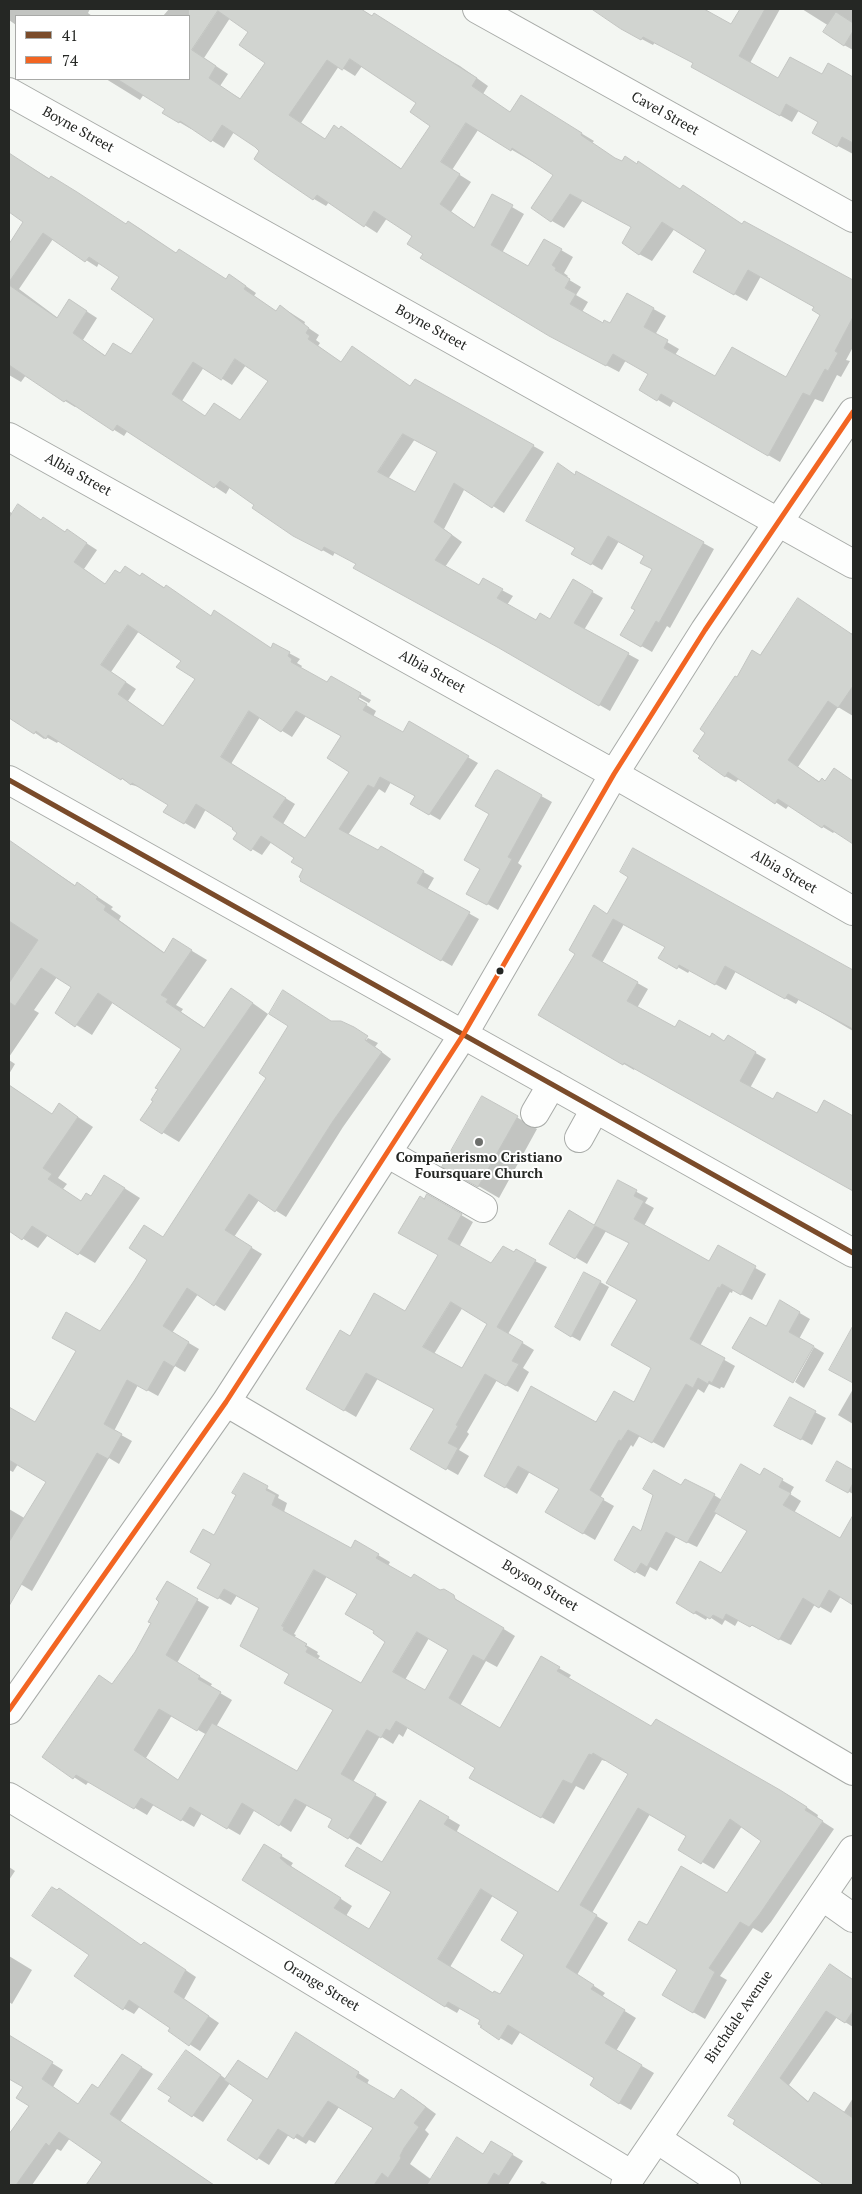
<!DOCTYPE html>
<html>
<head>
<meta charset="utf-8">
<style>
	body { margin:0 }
	#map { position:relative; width:862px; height:2194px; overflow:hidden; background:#f3f6f2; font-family:"PT Serif",serif }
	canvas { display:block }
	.frame { position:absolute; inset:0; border:10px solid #252724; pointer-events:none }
	.legend { position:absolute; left:15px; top:15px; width:175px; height:65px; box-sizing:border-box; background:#fff; border:1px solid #a8a9a7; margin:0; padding:6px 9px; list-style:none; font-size:15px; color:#252724 }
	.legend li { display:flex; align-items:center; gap:10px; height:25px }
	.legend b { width:25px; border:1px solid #a8a9a7 }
</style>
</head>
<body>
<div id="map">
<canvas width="862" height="2194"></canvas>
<div class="frame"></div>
<ul class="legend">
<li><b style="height:6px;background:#7a4b2a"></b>41</li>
<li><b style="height:6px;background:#f26522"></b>74</li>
</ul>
</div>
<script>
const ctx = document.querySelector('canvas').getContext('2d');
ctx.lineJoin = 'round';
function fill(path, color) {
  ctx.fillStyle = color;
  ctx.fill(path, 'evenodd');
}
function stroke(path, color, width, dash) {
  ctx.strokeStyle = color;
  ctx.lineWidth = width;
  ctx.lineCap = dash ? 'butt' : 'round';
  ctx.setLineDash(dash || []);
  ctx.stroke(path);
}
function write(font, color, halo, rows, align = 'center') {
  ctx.font = font + ' "PT Serif",serif';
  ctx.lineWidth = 4;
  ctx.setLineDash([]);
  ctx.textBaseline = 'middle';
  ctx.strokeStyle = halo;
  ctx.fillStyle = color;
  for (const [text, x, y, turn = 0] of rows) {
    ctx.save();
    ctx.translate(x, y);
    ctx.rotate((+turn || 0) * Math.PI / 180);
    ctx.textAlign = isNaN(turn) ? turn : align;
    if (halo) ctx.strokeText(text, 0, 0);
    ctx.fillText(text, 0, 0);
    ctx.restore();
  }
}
const shadow = new Path2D(`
	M9,9H90L88,13L92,16H16V25L9,20Z
	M169,9H360L460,66L488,86L483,94L511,113L533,104L594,141L592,143L619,161L681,190L743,225L744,222L853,282V347L846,360L850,361L841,377L837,375L823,402L815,399L780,462L674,400L670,407L641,390L650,374L626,360L619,372L562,342L460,282L422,258L424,254L414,236L387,218L377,233L329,202L326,206L314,199L270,169L256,146L234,132L224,148L192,128L191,129L179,122L167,109L144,94L140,100L106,79H189V16H163ZM230,18L250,31L267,63L241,99L220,86L228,74L204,58ZM339,66L355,76L362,66L418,103L432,125L402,169L342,128L326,140L301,123ZM478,130L555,175L552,221L564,228L583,200L633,227L639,254L652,261L675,228L708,249L695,272L747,301L761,276L816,307L822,314L786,379L716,378L675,355L679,349L655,335L666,316L627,294L610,325H603L582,312L588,302L576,295L581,287L566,278L568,276L564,273L573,257L544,240L529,268L502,253L524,214L493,196L475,228L451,212L471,182L452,170Z
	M594,9H708L706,12L732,26L742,9H780L750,63L779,80L823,76L829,64L853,78V154L825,139L820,121L799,110L792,122L693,67L695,63L655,42L653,45L634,35Z
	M802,9H853V50L844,45L829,26Z
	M9,154L126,225L129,222L139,228L177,254L226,280L240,282L256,293L254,296L277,312L281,307L291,313L305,322L304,325L319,335L316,340L320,343L318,346L342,363L411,387L416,380L544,452L504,513L465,488L444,529L462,542L445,567L479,587L483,580L513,596L507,605L536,621L551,620L573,581L603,598L584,630L639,660L610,711L357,564L335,552L333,556L294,534L230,487L226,494L128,430L124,436L76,406L75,407L65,401L26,375L21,382L9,375V246L25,222L9,211ZM53,239L97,267L99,263L121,277L156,319L132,356H106L83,340L97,318L80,307L58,318L19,289ZM246,365L270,380L241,421L215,404L205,417L182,401L204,367L232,385ZM415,439L438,452L416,494L388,479Z
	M577,473L714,549L670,628L667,626L652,652L622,635L637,610L654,569L646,556L619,541L602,570L573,553L577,548Z
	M19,506L42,521L77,537L97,550L84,569L106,585L120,574L141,577L143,574L211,617L272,649L274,645L300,659L297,663L302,666L300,669L327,684L331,677L371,700L369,703L353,694L352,696L376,711L373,717L403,733L409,723L478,763L440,820L412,804L416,796L391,782L385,793L379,789L348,835L379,852L381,848L434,878L427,890L479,919L452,966L302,880L305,869L296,857L272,841L262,855L252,849L235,827L206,809L195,829L165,811L169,804L143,788L132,785L59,740L57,743L46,737L44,739L9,715V511L13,514ZM139,631L182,660L197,679L164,727L128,701L136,689L111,672ZM306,716L343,736L350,772L306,839L283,824L295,804L231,764L260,717L292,737Z
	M853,633V716L838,707L798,767L820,782L844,776L853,782V843L835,831L833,833L823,827L789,805L786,809L739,778L736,782L725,776L737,678L761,656Z
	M498,772L552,802L518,863L522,866L498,910L468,893L482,868Z
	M9,841L76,886L78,884L113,907L111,909L121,916L119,920L165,953L174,940L207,960L176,1005L183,1009L181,1012L205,1028L247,999L268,1014L179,1142L142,1120L183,1049L113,1002L92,1035L56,1012L73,987L57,977L34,1010L39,1013L9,1057Z
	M634,850L853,973V1031L799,999L796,1004L736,971L726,990L690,970L688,973L660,957L666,947L624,924L602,963L648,989L637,1008L675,1028L725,1042L728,1037L766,1059L750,1088L774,1101L817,1115L825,1101L853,1118V1191L798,1158L635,1068L634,1070L539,1014L608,915L629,876Z
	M368,1038L378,1043L375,1047L391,1059L343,1127L286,1217L259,1200L234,1237L262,1254L225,1311L198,1294L172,1333L199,1349L185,1372L175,1366L158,1396L138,1385L114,1431L132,1441L119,1464L109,1458L32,1591L17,1582L11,1593L9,1592V1509L26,1519L48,1482L18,1464L13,1472L9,1470V1409L36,1423L78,1350L101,1333L163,1238Z
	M9,1060L15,1064L9,1074Z
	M9,1085L53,1115L60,1105L93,1127L58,1178L67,1184L63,1189L82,1202L121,1186L140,1198L95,1263L48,1235L38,1248L9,1230Z
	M482,1097L537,1129L499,1198L444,1166Z
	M618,1182L648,1198L645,1203L654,1208L644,1226L710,1263L718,1247L766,1274L752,1300L733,1290L732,1293L730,1292L700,1346L735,1366L724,1388L721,1387L720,1389L709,1384L704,1393L698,1389L664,1448L640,1435L633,1447L631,1445L600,1498L614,1506L595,1540L547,1512L560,1489L530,1471L517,1494L485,1475L634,1403L653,1368L630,1243L606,1231L587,1264L551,1243L569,1212L595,1227Z
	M427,1195L473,1222L459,1247L491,1265L535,1261L547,1267L508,1334L534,1350L523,1368L529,1372L518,1392L497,1380L467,1432L469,1434L459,1450L469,1456L458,1475L412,1449L435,1409L378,1378L356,1417L308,1389L350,1338L405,1312L440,1255L424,1200ZM463,1307L489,1323L462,1369L434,1354Z
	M585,1273L609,1287L580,1341L571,1336Z
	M781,1302L810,1319L799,1339L766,1328Z
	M853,1328V1382L830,1369Z
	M814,1347L824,1353L804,1388L795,1382Z
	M853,1389V1424L838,1415Z
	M790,1399L826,1418L812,1445L776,1425Z
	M853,1466V1494L828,1480L851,1470Z
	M764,1470L794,1487L790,1494L801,1501L794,1513L841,1539L852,1520L853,1521V1603L841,1596L831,1613L815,1604L791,1645L739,1619L735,1626L725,1620L722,1625L708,1616L706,1620L677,1603L722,1575L749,1531L717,1512L697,1547L676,1537L657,1571L650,1567L645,1577L615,1560L682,1487L714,1495L722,1500L760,1477Z
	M244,1475L279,1495L278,1498L287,1503L284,1512L351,1550L356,1542L390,1562L388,1566L412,1580L443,1591L515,1636L497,1667L486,1661L460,1706L500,1729L541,1658L571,1675L568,1679L652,1728L793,1798L818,1815L817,1818L834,1829L771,1922L762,1933L753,1928L720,1976L727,1980L705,2019L693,2012L679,1969L647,1927L727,1895L763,1841L742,1826L714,1869L680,1849L688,1835L650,1814L592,1913L608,1923L577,1975L605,1993L602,1997L636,2018L616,2051L654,2073L631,2110L619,2103L596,2077L521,2031L512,2045L482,2027L481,2020L460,2008L457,2013L445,2006L244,1880L265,1846L293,1863L291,1866L299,1872L352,1906L346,1916L369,1930L392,1892L383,1863L433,1809L460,1825L456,1833L559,1894L630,1773L606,1759L605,1761L602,1760L584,1790L576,1786L554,1824L483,1785L476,1767L408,1727L403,1737L399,1734L393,1744L380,1736L353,1782L387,1802L361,1845L329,1826L334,1819L307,1805L291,1832L255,1809L240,1835L202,1813L194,1827L154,1804L147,1815L89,1781L86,1785L43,1757L113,1685L136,1653L153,1623L167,1583L209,1607L177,1663L212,1684L210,1687L232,1700L216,1727L297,1772L334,1710L291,1674L260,1608L237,1595L231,1605L199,1587L213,1563L214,1537L238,1495ZM327,1576L358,1594L386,1642L361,1685L317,1660L320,1656L317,1654L318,1652L294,1638L296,1635L294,1634ZM429,1638L450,1650L425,1692L405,1680ZM172,1715L207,1735L179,1781L146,1758ZM493,1895L520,1912L525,1954L500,1996L494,1994L450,1967Z
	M9,1867L15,1871L9,1880Z
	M58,1892L70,1896L142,1946L154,1949L196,1977L184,1999L219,2023L200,2051L169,2031L171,2028L140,2006L134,2014L123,2008L91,1955Z
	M9,1956L32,1970L12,2004L9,2002Z
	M830,1965L853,1979V2027L837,2017L789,2085L809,2102L844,2112L853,2098V2185H827L734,2124Z
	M9,2036L63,2070L53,2087L79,2105L133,2062L153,2074L120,2122L214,2185H87L104,2161L70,2138L61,2151L57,2149L32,2185H9V2136L30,2105L25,2086L9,2077Z
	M307,2040L369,2080L367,2084L395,2101L413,2097L436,2114L425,2130L429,2134L410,2164L432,2180L484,2155L503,2149L523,2161L508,2185H347L339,2180L375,2128L339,2107L315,2143L309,2140L306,2144L289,2134L269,2165L228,2139L254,2100L230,2083L203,2122L192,2115L197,2058L226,2079L268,2080Z
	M542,2181L549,2185H539Z`);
const building = new Path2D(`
	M189,9H361L372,16L374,13L477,78L472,86L510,112L521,95L582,133L581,135L615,158L622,161L625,156L637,164L638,161L680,189L683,185L742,224L744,221L853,280V317L835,351L838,353L828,371L825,369L810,396L803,393L768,456L661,394L657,401L639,390L648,374L613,354L606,366L549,336L420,258L423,254L407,244L412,236L374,211L364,227L317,195L313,200L269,170L254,159L259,151L255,147L222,125L211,142L180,121L179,123L162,113L165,109L117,79H189ZM218,11L248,32L239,45L265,63L240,99L209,78L216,66L192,50ZM350,59L416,103L410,112L430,126L401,169L341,126L339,129L334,125L325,139L289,115L327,60L342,70ZM466,123L511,151L512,148L553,175L531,208L551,222L570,194L631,227L622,243L639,255L662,222L706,250L693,272L734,295L748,270L814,307L812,310L820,315L786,377L732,347L715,376L664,348L668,340L644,327L654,308L627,293L610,323L604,320L603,323L570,304L576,294L565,288L570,279L555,270L556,268L552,265L562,249L544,239L528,266L491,245L513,205L492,194L474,228L440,204L460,174L441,162Z
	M592,9H704L731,24L740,9H765L739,56L778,78L790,57L822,74L828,63L853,77V143L842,137L837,147L812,133L818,122L786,104L780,116L691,67L693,63L643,37L641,40L621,29Z
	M836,12L853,23V31L844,46L823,32Z
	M9,153L49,179L51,176L77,192L126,224L128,221L176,253L179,249L226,279L229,274L246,286L244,289L276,311L280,305L309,328L306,333L310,336L308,339L341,362L352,346L410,386L415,379L534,445L492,508L454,483L434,522L452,535L435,560L479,585L483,578L503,589L497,598L536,620L540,613L550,619L573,579L593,591L574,623L629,653L599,706L499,648L353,568L356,564L324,547L322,551L293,536L252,508L254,505L220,481L214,488L117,425L113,431L66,400L64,402L9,365V285L57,318L69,299L87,311L73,333L105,356L113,343L131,354L154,319L111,289L119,277L89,257L85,262L43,233L9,282V244L23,222L9,212ZM235,359L268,381L240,420L214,403L205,416L172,394L193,362L221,380ZM403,434L437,452L415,492L378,472Z
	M558,463L575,475L576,471L704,542L659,623L656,621L641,647L620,635L635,610L631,608L652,569L640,563L644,556L608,536L591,565L571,554L575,548L526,521Z
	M18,504L41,520L43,517L65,532L67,529L87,543L74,562L105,584L115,570L120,573L125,566L140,576L142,573L164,588L166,585L211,616L214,610L271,648L273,643L290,652L288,656L292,659L291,662L327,682L331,676L361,693L358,699L367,704L363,710L403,732L409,721L469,756L429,815L410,804L415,796L380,777L374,788L368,785L339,829L378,850L381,846L424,871L417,883L470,912L441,961L300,881L301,879L299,877L303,869L291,862L294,858L261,836L251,851L233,839L237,833L232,829L233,828L196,804L184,824L163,812L168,805L132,783L131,785L122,778L121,780L48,735L46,739L36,731L34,734L9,718V518ZM128,625L181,661L176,667L195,679L163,726L118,694L126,682L101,665ZM249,711L281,732L296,711L341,736L327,758L349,772L305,838L273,817L286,798L221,757Z
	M798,598L853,635V686L838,708L828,701L788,760L819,782L822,778L825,781L834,768L853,781V844L824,825L822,828L778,799L775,804L728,772L725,777L698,758L700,756L693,751L705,733L700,729L735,676L737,677L752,650L760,655Z
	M498,770L542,795L508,857L512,859L487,905L466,894L480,869L464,860L489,814L475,806L495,771Z
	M9,840L75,886L77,882L98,897L96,899L106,906L104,910L164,953L173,938L192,950L161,995L168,999L166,1002L204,1028L231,988L253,1003L162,1134L140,1120L153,1101L151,1100L158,1089L155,1088L181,1049L98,993L75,1027L55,1013L71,987L41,968L15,1006L9,1002V983L38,940L9,921Z
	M633,848L853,970V1029L788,994L785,999L725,966L715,985L679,965L677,969L658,958L665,947L613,919L592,956L638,982L627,1001L675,1027L679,1020L710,1037L712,1033L724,1041L728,1035L756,1052L740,1081L773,1099L777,1092L817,1113L824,1100L853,1116V1191L624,1063L623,1065L538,1015L575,954L569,950L594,905L607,914L628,877L620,872Z
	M283,990L331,1021H341L354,1027L368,1036L365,1040L382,1052L333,1121L275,1212L249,1194L225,1230L252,1247L214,1306L187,1288L163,1326L189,1342L174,1367L164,1361L147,1391L127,1380L104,1424L122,1434L108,1459L97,1453L9,1606V1542L46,1482L9,1460V1407L35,1422L76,1351L52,1338L66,1312L100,1331L134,1281L147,1260L129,1248L144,1225L163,1237L266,1078L259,1073L288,1026L269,1014Z
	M9,1085L52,1114L59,1103L78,1117L43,1168L52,1174L48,1179L81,1201L86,1193L91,1196L104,1175L125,1188L78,1255L32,1226L22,1240L9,1231Z
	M482,1096L518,1116L478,1187L442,1167Z
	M618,1180L637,1190L634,1196L644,1201L634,1219L709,1261L718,1245L756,1266L741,1295L722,1284L720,1288L718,1287L690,1339L725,1358L712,1383L709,1381L708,1384L698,1378L693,1388L686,1384L652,1443L628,1430L621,1441L619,1440L590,1490L604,1499L583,1534L545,1512L559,1489L518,1466L505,1488L484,1476L531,1386L596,1422L614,1391L634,1402L651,1368L611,1345L637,1300L606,1283L629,1243L595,1226L575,1259L549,1244L569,1210L594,1225Z
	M427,1194L462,1214L448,1239L491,1263L503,1246L514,1252L516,1249L536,1260L497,1327L523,1342L512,1361L519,1364L506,1386L485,1374L456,1425L458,1426L448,1443L458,1448L446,1470L410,1449L434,1409L366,1373L344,1411L306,1389L340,1330L350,1336L374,1293L405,1311L438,1255L398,1233L420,1196L424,1199ZM451,1302L487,1324L462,1368L423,1347Z
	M584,1272L601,1281L571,1337L555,1327Z
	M780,1300L800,1312L789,1332L814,1346L793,1383L732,1348L750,1317L766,1326Z
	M853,1326V1383L829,1370Z
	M790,1397L816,1411L801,1440L774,1426Z
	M837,1461L853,1470V1483L848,1493L826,1481Z
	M741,1464L760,1475L764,1468L783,1479L779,1487L791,1493L783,1505L840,1538L853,1515V1605L829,1590L819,1608L803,1598L779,1640L752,1625L750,1627L726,1614L723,1620L713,1615L710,1619L696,1611L694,1614L676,1603L700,1561L721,1573L747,1531L714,1512Z
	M654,1470L681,1485L685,1479L715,1494L687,1543L666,1532L647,1567L641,1563L635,1573L614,1560L633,1526L641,1531L653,1495L643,1489Z
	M244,1473L268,1486L266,1490L276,1495L272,1505L351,1548L355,1540L379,1554L376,1558L411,1578L414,1574L440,1590L444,1589L454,1595L455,1599L504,1628L484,1661L473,1655L449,1698L500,1728L541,1656L560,1667L557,1671L651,1726L656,1719L780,1790L807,1807L805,1810L823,1821L759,1915L749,1927L740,1922L709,1968L715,1972L693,2013L662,1995L677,1970L628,1940L639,1921L647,1925L681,1866L727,1893L761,1841L730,1819L701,1864L678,1850L686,1836L638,1808L580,1905L597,1915L566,1967L594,1985L591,1989L625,2010L605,2043L642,2065L619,2104L590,2085L594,2078L508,2025L499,2040L480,2027L482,2026L478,2024L480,2020L448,2002L445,2007L242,1880L264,1844L282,1855L280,1858L287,1864L341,1898L334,1908L369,1929L391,1892L345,1866L357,1847L382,1862L420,1800L449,1817L444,1824L558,1892L628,1774L593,1753L592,1755L589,1754L572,1784L563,1780L541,1818L469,1778L475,1768L396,1721L390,1731L386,1729L381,1738L367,1730L341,1774L376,1794L348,1839L328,1827L332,1819L295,1799L279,1826L242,1803L227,1829L190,1807L181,1821L141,1798L134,1809L76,1775L73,1779L42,1757L99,1675L112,1684L135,1652L151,1623L148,1622L159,1602L156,1599L167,1581L198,1599L166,1655L200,1676L198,1679L221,1692L197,1731L159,1709L134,1750L178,1780L212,1723L297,1771L333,1710L284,1683L289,1674L240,1646L259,1608L224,1589L218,1599L197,1588L211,1564L190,1552L203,1529L214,1535L236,1495L232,1493ZM314,1570L357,1594L345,1614L374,1631L373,1633L385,1642L361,1683L306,1652L308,1648L305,1646L307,1644L283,1630L284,1627L282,1626ZM417,1632L448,1650L425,1690L393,1672ZM481,1889L518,1912L501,1940L524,1955L500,1994L494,1991L493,1993L438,1959Z
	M52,1887L57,1890L59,1888L141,1945L144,1942L186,1970L174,1992L209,2016L189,2046L168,2031L170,2028L129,2000L123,2010L74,1976L89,1955L32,1916Z
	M830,1964L853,1980V2011L845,2023L826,2011L780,2078L808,2102L814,2092L853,2118V2185H824L733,2124L735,2120L728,2116Z
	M296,2032L359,2072L356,2077L394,2099L401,2089L426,2107L414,2123L419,2127L404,2148L400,2156L401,2158L388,2178L382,2173L374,2185H334L373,2128L328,2101L303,2138L297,2134L294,2139L278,2129L257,2160L227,2140L253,2100L224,2080L238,2060L267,2079Z
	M9,2035L53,2062L42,2079L78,2104L92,2084L98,2088L122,2054L142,2067L110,2114L214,2185H86L102,2162L59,2132L49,2146L46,2143L16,2185H9V2134L29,2106L16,2098L23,2087L9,2079Z
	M186,2050L221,2075L192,2117L168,2101L171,2097L158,2089Z
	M457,2137L483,2154L491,2141L513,2154L499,2176L494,2173L487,2185H427Z`);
const minor = new Path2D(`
	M477,9L853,218
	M9,92L853,564
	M9,437L614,774L853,911
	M9,780L853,1253
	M535,1113L552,1084
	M579,1138L595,1109
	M387,1153L483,1208
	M226,1402L853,1771
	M9,1710L226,1402L463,1035L614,774L705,630L853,412
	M9,1797L632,2175
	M822,1896L853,1918
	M657,2139L726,2185
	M625,2185L853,1850`);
const bus1 = new Path2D(`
	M9,780L853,1253`);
const bus2 = new Path2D(`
	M9,1710L226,1402L463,1035L614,774L705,630L853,412`);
const markers = [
	[500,971,4.5,"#252724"],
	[479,1142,5,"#6d6f6c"]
];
const streetNames = [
	["Cavel Street",665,114,29],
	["Boyne Street",78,130,29],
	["Boyne Street",431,328,29],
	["Albia Street",78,475,29],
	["Albia Street",432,672,29],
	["Albia Street",784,872,30],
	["Boyson Street",540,1586,31],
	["Orange Street",321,1986,31],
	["Birchdale Avenue",739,2017,-56]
];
const poiNames = [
	["Compañerismo Cristiano",479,1158],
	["Foursquare Church",479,1174]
];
fill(shadow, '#0003');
fill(building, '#d1d4d0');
stroke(building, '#c3c5c2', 1);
stroke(minor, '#a8aba8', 30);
stroke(minor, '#fdfefd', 28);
stroke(bus1, '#7a4b2a', 5);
stroke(bus2, '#f26522', 5);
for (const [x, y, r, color] of markers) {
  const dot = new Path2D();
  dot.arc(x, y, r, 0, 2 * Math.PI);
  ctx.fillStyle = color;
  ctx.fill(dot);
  stroke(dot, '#fff', 2);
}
write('14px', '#252724', '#fff', streetNames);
write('bold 14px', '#252724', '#fff', poiNames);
</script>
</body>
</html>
